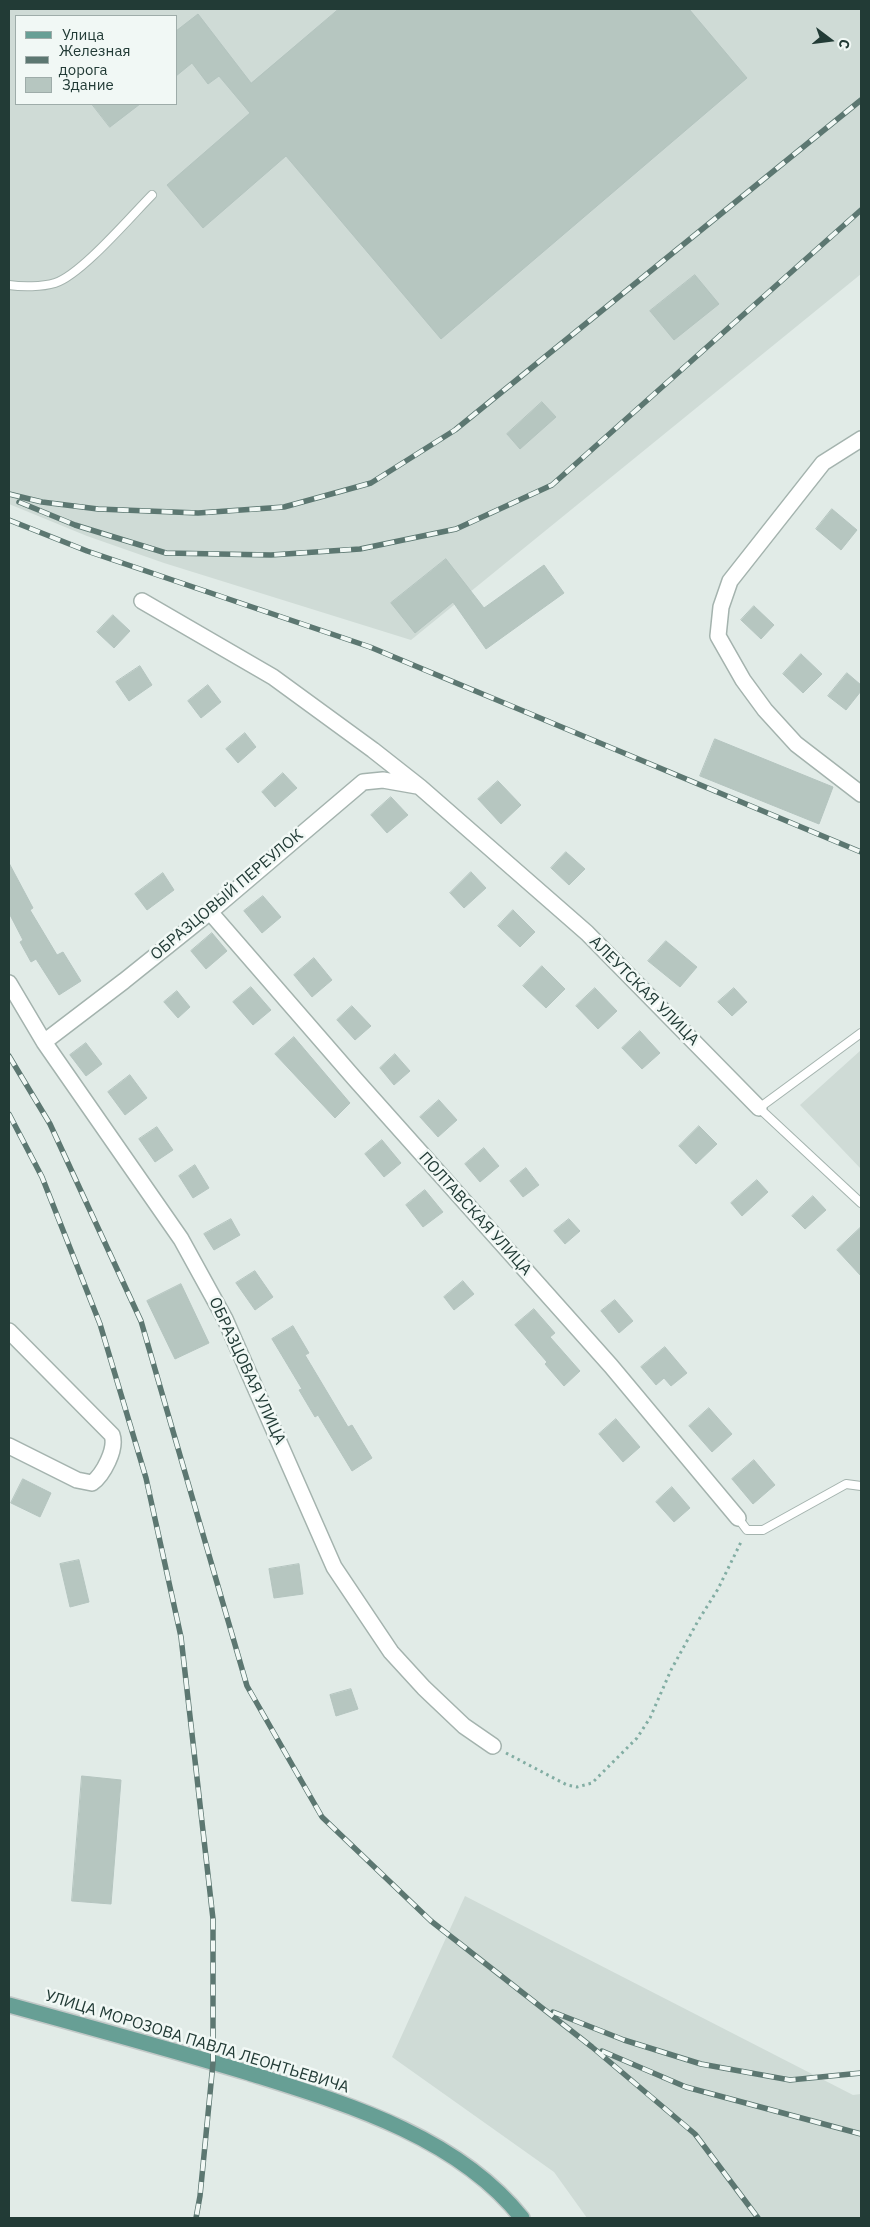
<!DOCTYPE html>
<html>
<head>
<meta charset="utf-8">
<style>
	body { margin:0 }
	#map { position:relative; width:870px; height:2227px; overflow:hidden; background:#e1ebe7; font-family:"IBM Plex Sans",sans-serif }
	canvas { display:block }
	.frame { position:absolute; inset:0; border:10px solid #223b36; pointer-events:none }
	.legend { position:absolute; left:15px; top:15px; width:162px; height:90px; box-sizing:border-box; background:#f1f8f5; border:1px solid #9eaca9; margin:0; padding:6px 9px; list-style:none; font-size:15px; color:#223b36 }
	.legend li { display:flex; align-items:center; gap:10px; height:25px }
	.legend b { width:25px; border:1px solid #9eaca9 }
	.north { position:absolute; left:805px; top:15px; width:50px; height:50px; -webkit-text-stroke:4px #f1f8f5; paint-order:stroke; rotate:105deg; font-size:14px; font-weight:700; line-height:20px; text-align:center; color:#223b36 }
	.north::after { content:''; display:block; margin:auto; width:18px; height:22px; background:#223b36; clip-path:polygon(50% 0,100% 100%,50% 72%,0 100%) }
</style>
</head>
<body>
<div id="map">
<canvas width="870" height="2227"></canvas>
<div class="frame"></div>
<ul class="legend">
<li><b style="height:6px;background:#679f95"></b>Улица</li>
<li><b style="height:6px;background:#5c7771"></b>Железная дорога</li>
<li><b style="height:14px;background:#b6c6c0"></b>Здание</li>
</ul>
<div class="north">С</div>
</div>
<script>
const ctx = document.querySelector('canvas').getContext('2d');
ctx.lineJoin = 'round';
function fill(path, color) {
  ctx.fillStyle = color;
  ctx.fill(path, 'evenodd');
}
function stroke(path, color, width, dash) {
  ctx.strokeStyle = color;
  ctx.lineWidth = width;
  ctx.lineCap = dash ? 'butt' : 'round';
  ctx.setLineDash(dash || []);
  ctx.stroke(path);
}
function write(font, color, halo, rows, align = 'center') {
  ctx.font = font + ' "IBM Plex Sans",sans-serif';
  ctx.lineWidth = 5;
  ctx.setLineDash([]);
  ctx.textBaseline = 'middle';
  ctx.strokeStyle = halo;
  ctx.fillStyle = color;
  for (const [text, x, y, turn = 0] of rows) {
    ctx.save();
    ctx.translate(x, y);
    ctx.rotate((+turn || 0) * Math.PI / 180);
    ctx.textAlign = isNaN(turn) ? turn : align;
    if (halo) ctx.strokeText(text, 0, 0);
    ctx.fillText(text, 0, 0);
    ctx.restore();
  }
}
const built = new Path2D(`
	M9,9H861V274L411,640L164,563L87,536L9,504ZM16,16H176V104H16Z
	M861,1050V1169L800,1105Z
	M465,1896L853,2095L861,2094V2218H587L554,2172L392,2057Z`);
const building = new Path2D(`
	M339,9H689L747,78L441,339L286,156L203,228L167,185L250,113L219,76L208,84L192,63L176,76V31L198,14L251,83Z
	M92,104H140L110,127Z
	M695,275L719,304L674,340L650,311Z
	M542,402L556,417L520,449L507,434Z
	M832,509L857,530L841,550L816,529Z
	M446,559L484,608L544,565L564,593L486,649L453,602L415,633L391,603Z
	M754,606L774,625L761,639L741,620Z
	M113,615L130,631L114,648L97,632Z
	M801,654L822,674L803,693L783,674Z
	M140,666L152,685L129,701L116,682Z
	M847,673L861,685V691L846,710L828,696Z
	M208,685L221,702L201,718L188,701Z
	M245,733L256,747L238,763L226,749Z
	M715,739L833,787L819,824L700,776Z
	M283,773L297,788L275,807L262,792Z
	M498,781L521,805L501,824L478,799Z
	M391,797L408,815L387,833L371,815Z
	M566,852L585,869L569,885L551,868Z
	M9,863L33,908L30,910L57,955L63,952L81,981L59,995L36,959L31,962L20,942L23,940L9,913Z
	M471,872L486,888L464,908L450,893Z
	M163,873L174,890L147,910L135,894Z
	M263,896L281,917L262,933L244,911Z
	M513,910L535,932L520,947L498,926Z
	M212,933L227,951L206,969L191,951Z
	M666,941L697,967L680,987L648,961Z
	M314,958L332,980L312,997L294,975Z
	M542,966L565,989L546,1008L523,986Z
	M251,987L271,1010L253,1025L233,1002Z
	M595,988L617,1011L598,1029L576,1006Z
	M734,988L747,1002L732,1016L718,1002Z
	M177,991L190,1007L178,1018L164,1002Z
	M352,1006L371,1026L355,1040L337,1020Z
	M640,1031L660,1053L642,1069L622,1048Z
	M294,1037L350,1103L335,1118L275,1054Z
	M86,1043L102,1064L86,1076L70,1055Z
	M395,1054L410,1071L394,1085L380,1068Z
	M130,1075L147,1098L125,1115L108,1092Z
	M439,1100L457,1120L438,1137L420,1117Z
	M699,1126L717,1144L696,1164L679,1146Z
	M157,1127L173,1150L155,1162L139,1139Z
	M382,1140L401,1163L384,1177L365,1154Z
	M484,1148L499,1166L480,1182L465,1164Z
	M195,1165L209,1188L193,1198L179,1176Z
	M526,1168L539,1185L523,1197L510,1181Z
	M757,1180L768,1192L742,1216L731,1203Z
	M425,1190L443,1212L423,1227L406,1205Z
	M813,1196L826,1210L805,1229L792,1216Z
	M231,1219L240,1235L214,1250L204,1234Z
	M569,1219L580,1231L565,1244L554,1231Z
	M861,1227V1276L837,1250Z
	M255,1271L273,1297L255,1310L236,1283Z
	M463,1281L474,1294L454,1310L444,1297Z
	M181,1284L209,1343L175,1359L147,1301Z
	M615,1300L633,1321L619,1333L601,1311Z
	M534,1309L555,1333L550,1337L580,1371L564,1386L545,1364L547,1362L515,1325Z
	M293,1326L309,1353L305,1355L348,1427L352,1425L372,1458L352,1471L318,1415L315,1417L299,1390L302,1389L272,1339Z
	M665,1347L687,1373L671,1386L664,1378L656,1385L641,1367Z
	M709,1408L732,1434L712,1452L689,1426Z
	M616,1419L640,1447L623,1462L599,1434Z
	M754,1460L775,1485L753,1504L732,1479Z
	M23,1479L51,1493L40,1517L11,1503Z
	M672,1487L690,1508L674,1522L656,1502Z
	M79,1560L89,1602L70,1607L60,1564Z
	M299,1564L303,1594L274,1598L269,1569Z
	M351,1689L358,1709L336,1716L330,1695Z
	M82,1776L121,1780L111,1904L72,1901Z`);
const path = new Path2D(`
	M506,1753L567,1785L577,1787L592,1783L637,1738L650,1718L671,1670L698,1621L718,1589L742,1540`);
const service = new Path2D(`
	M9,285C22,287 42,287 55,283C81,275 131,216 152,195
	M861,1033L759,1108L861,1203
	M738,1518L747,1530H763L846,1484L861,1486`);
const minor = new Path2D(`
	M861,439L823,463L730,581L721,607L718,636L743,680L765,710L796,744L861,794
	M142,601L273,677L373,750L420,787L587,933L759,1108
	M210,912L355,1079L611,1366L738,1518
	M9,983L44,1042L181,1239L225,1319L334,1567L391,1652L424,1688L464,1726L493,1746
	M44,1042L124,981L210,912L363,782L383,780L417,786
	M9,1331L112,1435C117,1449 103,1475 92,1483L77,1480L9,1446`);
const primary = new Path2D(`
	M9,2005C89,2027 169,2049 249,2073C344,2103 457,2136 522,2218`);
const rail = new Path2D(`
	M9,494L42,502L98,509L198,513L284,507L371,483L455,430L861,100
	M19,502L75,525L166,553L271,555L360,549L456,529L552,485L861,210
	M9,520L87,551L370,647L861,852
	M9,1056L50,1124L141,1321L247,1686L322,1817L431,1921L592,2047L695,2134L758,2218
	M9,1114L42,1177L100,1324L146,1478L181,1637L213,1919V2063L200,2196L196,2218
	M553,2012L624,2040L701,2064L790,2080L861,2073
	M602,2051L686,2087L861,2134`);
const streetNames = [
	["ОБРАЗЦОВЫЙ ПЕРЕУЛОК",227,895,-40],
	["АЛЕУТСКАЯ УЛИЦА",644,991,45],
	["ПОЛТАВСКАЯ УЛИЦА",475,1214,48],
	["ОБРАЗЦОВАЯ УЛИЦА",247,1371,65],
	["УЛИЦА МОРОЗОВА ПАВЛА ЛЕОНТЬЕВИЧА",197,2042,17]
];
fill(built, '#cfdbd6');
fill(building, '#b6c6c0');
stroke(building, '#b4c4bf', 1);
stroke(service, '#a4b3ae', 10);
stroke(minor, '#a4b3ae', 18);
stroke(primary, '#c1c8c7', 18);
stroke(path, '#82ada3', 3, [2.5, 4]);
stroke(service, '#fff', 8);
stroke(minor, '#fff', 15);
stroke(primary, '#679f95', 15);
stroke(rail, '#5c7771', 5.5);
stroke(rail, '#f1f8f5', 4, [11]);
write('16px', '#223b36', '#f1f8f5', streetNames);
</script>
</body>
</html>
